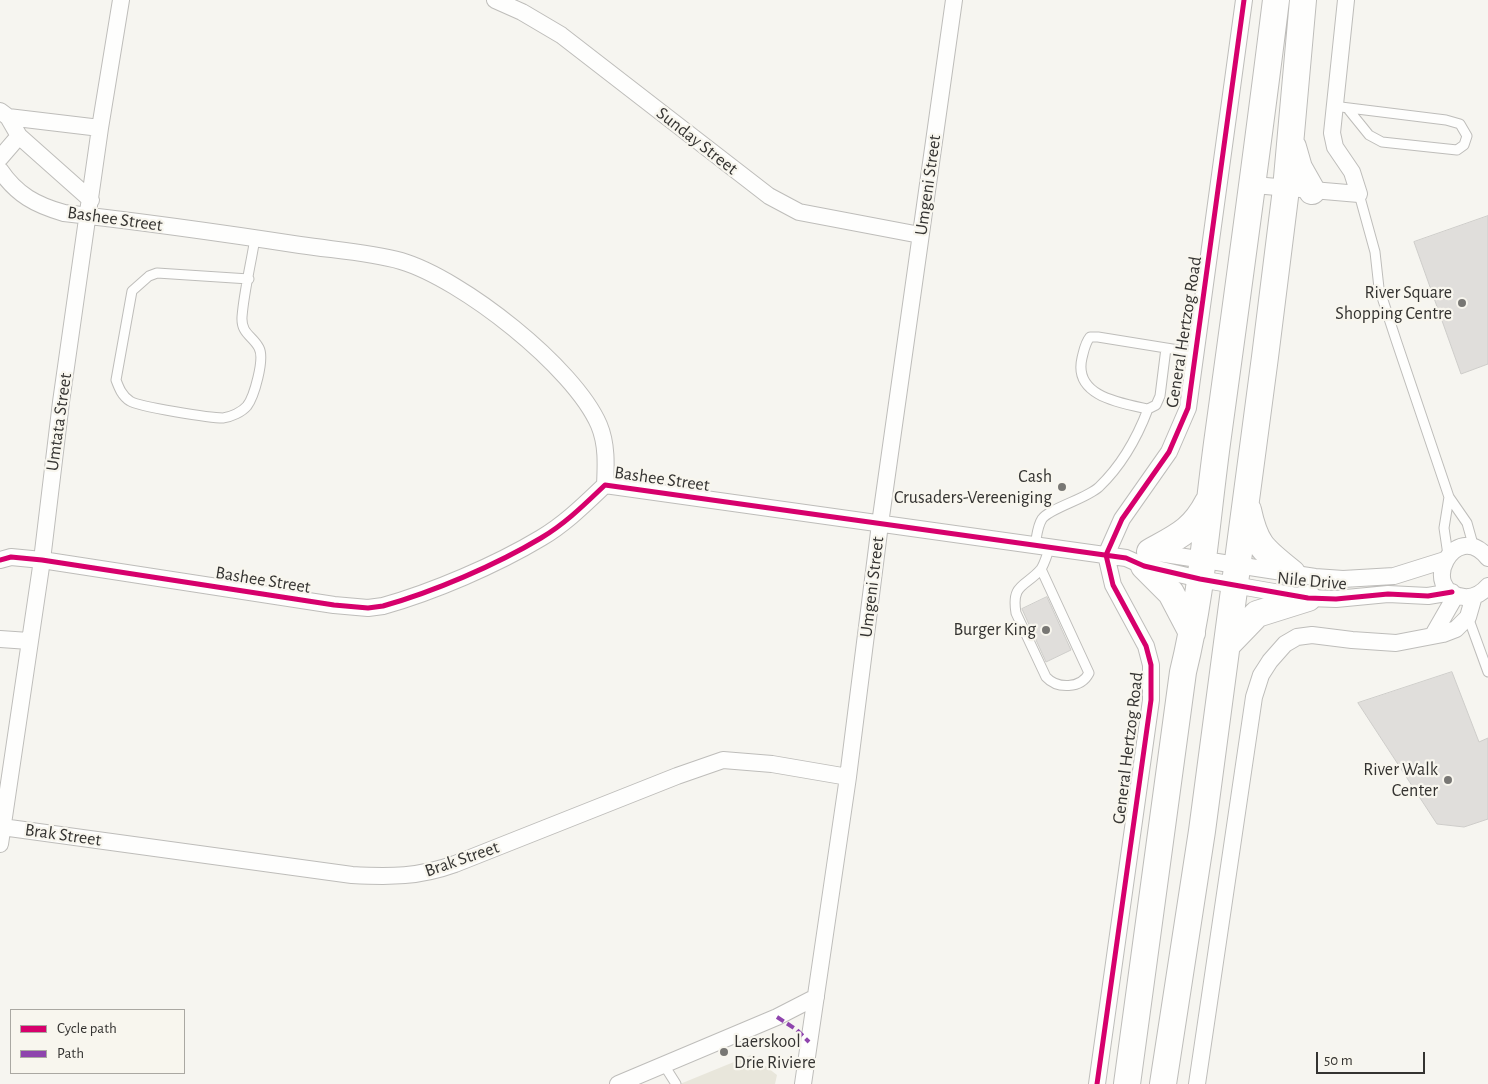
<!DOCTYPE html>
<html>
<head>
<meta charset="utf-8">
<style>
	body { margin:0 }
	#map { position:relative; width:1488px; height:1084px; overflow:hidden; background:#f6f5f0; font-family:"Alegreya Sans",sans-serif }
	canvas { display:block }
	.legend { position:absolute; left:10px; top:1009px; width:175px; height:65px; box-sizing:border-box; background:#f8f6ee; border:1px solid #aaa8a2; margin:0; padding:6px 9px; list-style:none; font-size:15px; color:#343331 }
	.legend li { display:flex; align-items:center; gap:10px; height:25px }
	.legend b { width:25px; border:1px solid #aaa8a2 }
	.scale { position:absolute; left:1316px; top:1052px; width:109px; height:22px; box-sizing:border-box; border:2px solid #343331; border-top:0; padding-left:6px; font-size:15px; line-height:18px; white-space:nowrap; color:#343331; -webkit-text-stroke:4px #f8f6ee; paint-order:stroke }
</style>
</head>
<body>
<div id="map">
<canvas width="1488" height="1084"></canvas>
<ul class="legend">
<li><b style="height:6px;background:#d6006c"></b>Cycle path</li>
<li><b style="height:6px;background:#8e44ad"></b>Path</li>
</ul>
<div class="scale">50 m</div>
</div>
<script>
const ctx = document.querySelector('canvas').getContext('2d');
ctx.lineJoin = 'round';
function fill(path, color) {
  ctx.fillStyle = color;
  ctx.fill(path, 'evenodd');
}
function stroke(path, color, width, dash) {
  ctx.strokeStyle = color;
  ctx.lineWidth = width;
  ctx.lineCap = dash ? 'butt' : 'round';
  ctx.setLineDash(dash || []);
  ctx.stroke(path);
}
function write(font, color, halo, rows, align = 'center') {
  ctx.font = font + ' "Alegreya Sans",sans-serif';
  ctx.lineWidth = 4.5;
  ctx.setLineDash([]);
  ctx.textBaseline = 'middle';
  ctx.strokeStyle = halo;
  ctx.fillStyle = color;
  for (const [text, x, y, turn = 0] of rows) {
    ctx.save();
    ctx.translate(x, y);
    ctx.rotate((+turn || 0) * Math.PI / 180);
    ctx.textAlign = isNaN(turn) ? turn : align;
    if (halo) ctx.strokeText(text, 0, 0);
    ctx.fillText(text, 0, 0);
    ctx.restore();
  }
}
const built = new Path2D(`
	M751,1055L777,1075L775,1084H680Z`);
const building = new Path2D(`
	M1488,216V364L1461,374L1414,242Z
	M1047,597L1071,650L1046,662L1022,609Z
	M1452,672L1479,742L1488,738V819L1464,827L1437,824L1358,703Z`);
const lane = new Path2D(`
	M1333,106L1446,120L1460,124L1467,136L1464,145L1457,150L1382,142L1369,135L1348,109
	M1359,194L1375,252L1379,288L1396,340L1449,497L1467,523L1474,548
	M249,279L157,273L149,276L132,291L116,380C119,388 122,396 130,401C139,407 211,418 223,418C231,417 242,412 247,406C254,397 265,359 259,348C253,336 241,334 242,317C244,291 251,264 255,238
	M1166,348L1160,396L1156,405L1148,409C1120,403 1073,396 1082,358C1084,350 1085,343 1090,337H1098L1197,353
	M1035,545C1037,536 1037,527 1042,519C1050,508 1086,499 1099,487C1122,465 1137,438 1148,409
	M1448,555L1444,528L1449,497
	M1041,569L1089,673C1081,689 1057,689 1046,677L1016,613C1011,583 1026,587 1041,569C1045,563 1047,554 1050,547
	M1468,617L1488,672
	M664,1065L676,1084`);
const street = new Path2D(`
	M495,0L522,12L561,35L769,196L799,212L920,235
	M0,111L8,117L19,136L91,200
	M8,117L100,128
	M0,158L19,136
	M0,170C17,195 36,205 64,213C143,222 222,233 300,245C333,250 370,252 401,261C462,279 574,367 599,425C607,444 606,465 605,485
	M1254,185L1359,194L1352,172L1335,147L1332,133L1346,0
	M1152,552L1315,577L1343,579L1394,576L1445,560
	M1488,558C1455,517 1417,592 1464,597C1474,598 1482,593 1488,586
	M0,560L11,557L42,560L334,605L368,608L383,606C433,592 496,565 541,538C565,524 585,504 605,485L1126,558L1144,566L1200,579L1308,598L1336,599L1388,594L1428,596L1452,592
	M1433,635L1456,595
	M0,639L29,641
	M2,827L352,875C391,877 419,877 455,864L677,776L723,760L772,764L848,777
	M0,844L42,560L61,402L100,128L121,0
	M618,1084L777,1017L816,997
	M803,1084L848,777L880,524L954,0
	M1097,1084L1151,700V665L1146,646L1113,585L1106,555L1122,519L1169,452L1188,408L1244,0
	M1197,1084L1254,697L1261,675L1270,661L1285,644L1297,637L1312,635L1352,640L1396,643L1443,634L1456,629L1468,617L1474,596`);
const primary = new Path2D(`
	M1293,147L1299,168L1312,191
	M1248,510C1256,547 1264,550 1292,573
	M1150,552C1177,537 1193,531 1208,502
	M1144,566L1171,593L1192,633
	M1228,644L1257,614L1308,598
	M1127,1084L1183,672C1202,595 1207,515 1218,436C1238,291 1258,146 1276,0
	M1163,1084L1202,831L1265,357L1286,189L1303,0`);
const quiet = new Path2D(`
	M777,1017L797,1030L809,1042`);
const cycleway = new Path2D(`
	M0,560L11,557L42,560L334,605L368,608L383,606C433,592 496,565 541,538C565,524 585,504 605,485L1126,558L1144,566L1200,579L1308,598L1336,599L1388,594L1428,596L1452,592
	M1097,1084L1151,700V665L1146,646L1113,585L1106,555L1122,519L1169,452L1188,408L1244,0`);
const markers = [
	[1462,303,5,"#787774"],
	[1062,487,5,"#787774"],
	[1046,630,5,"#787774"],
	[1448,780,5,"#787774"],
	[724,1052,5,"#787774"]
];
const streetNames = [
	["Sunday Street",697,141,38],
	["Umgeni Street",928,185,-82],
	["Bashee Street",115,219,8],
	["General Hertzog Road",1184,332,-81],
	["Umtata Street",59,422,-82],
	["Bashee Street",662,479,8],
	["Bashee Street",263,580,9],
	["Nile Drive",1312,581,5],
	["Umgeni Street",872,587,-83],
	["General Hertzog Road",1128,748,-83],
	["Brak Street",63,835,8],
	["Brak Street",462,859,-19]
];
const poiNames = [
	["River Square",1452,293],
	["Shopping Centre",1452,314],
	["Cash",1052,477],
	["Crusaders-Vereeniging",1052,498],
	["Burger King",1036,630],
	["River Walk",1438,770],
	["Center",1438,791],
	["Laerskool",734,1042,"left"],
	["Drie Riviere",734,1063,"left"]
];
fill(built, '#e8e6db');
fill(building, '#e0dedb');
stroke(building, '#cecdca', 1);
stroke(lane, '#bebdba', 11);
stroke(street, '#bebdba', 18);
stroke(primary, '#bebdba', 28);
stroke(lane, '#fefefd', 9);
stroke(street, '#fefefd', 16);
stroke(primary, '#fefefd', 26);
stroke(quiet, '#8e44ad', 4, [8, 4]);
stroke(cycleway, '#d6006c', 5);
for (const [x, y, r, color] of markers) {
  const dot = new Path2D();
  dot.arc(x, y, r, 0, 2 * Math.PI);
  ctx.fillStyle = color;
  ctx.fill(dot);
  stroke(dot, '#f8f6ee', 2);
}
write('18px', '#343331', '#f8f6ee', streetNames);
write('18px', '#343331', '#f8f6ee', poiNames, 'right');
</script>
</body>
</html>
